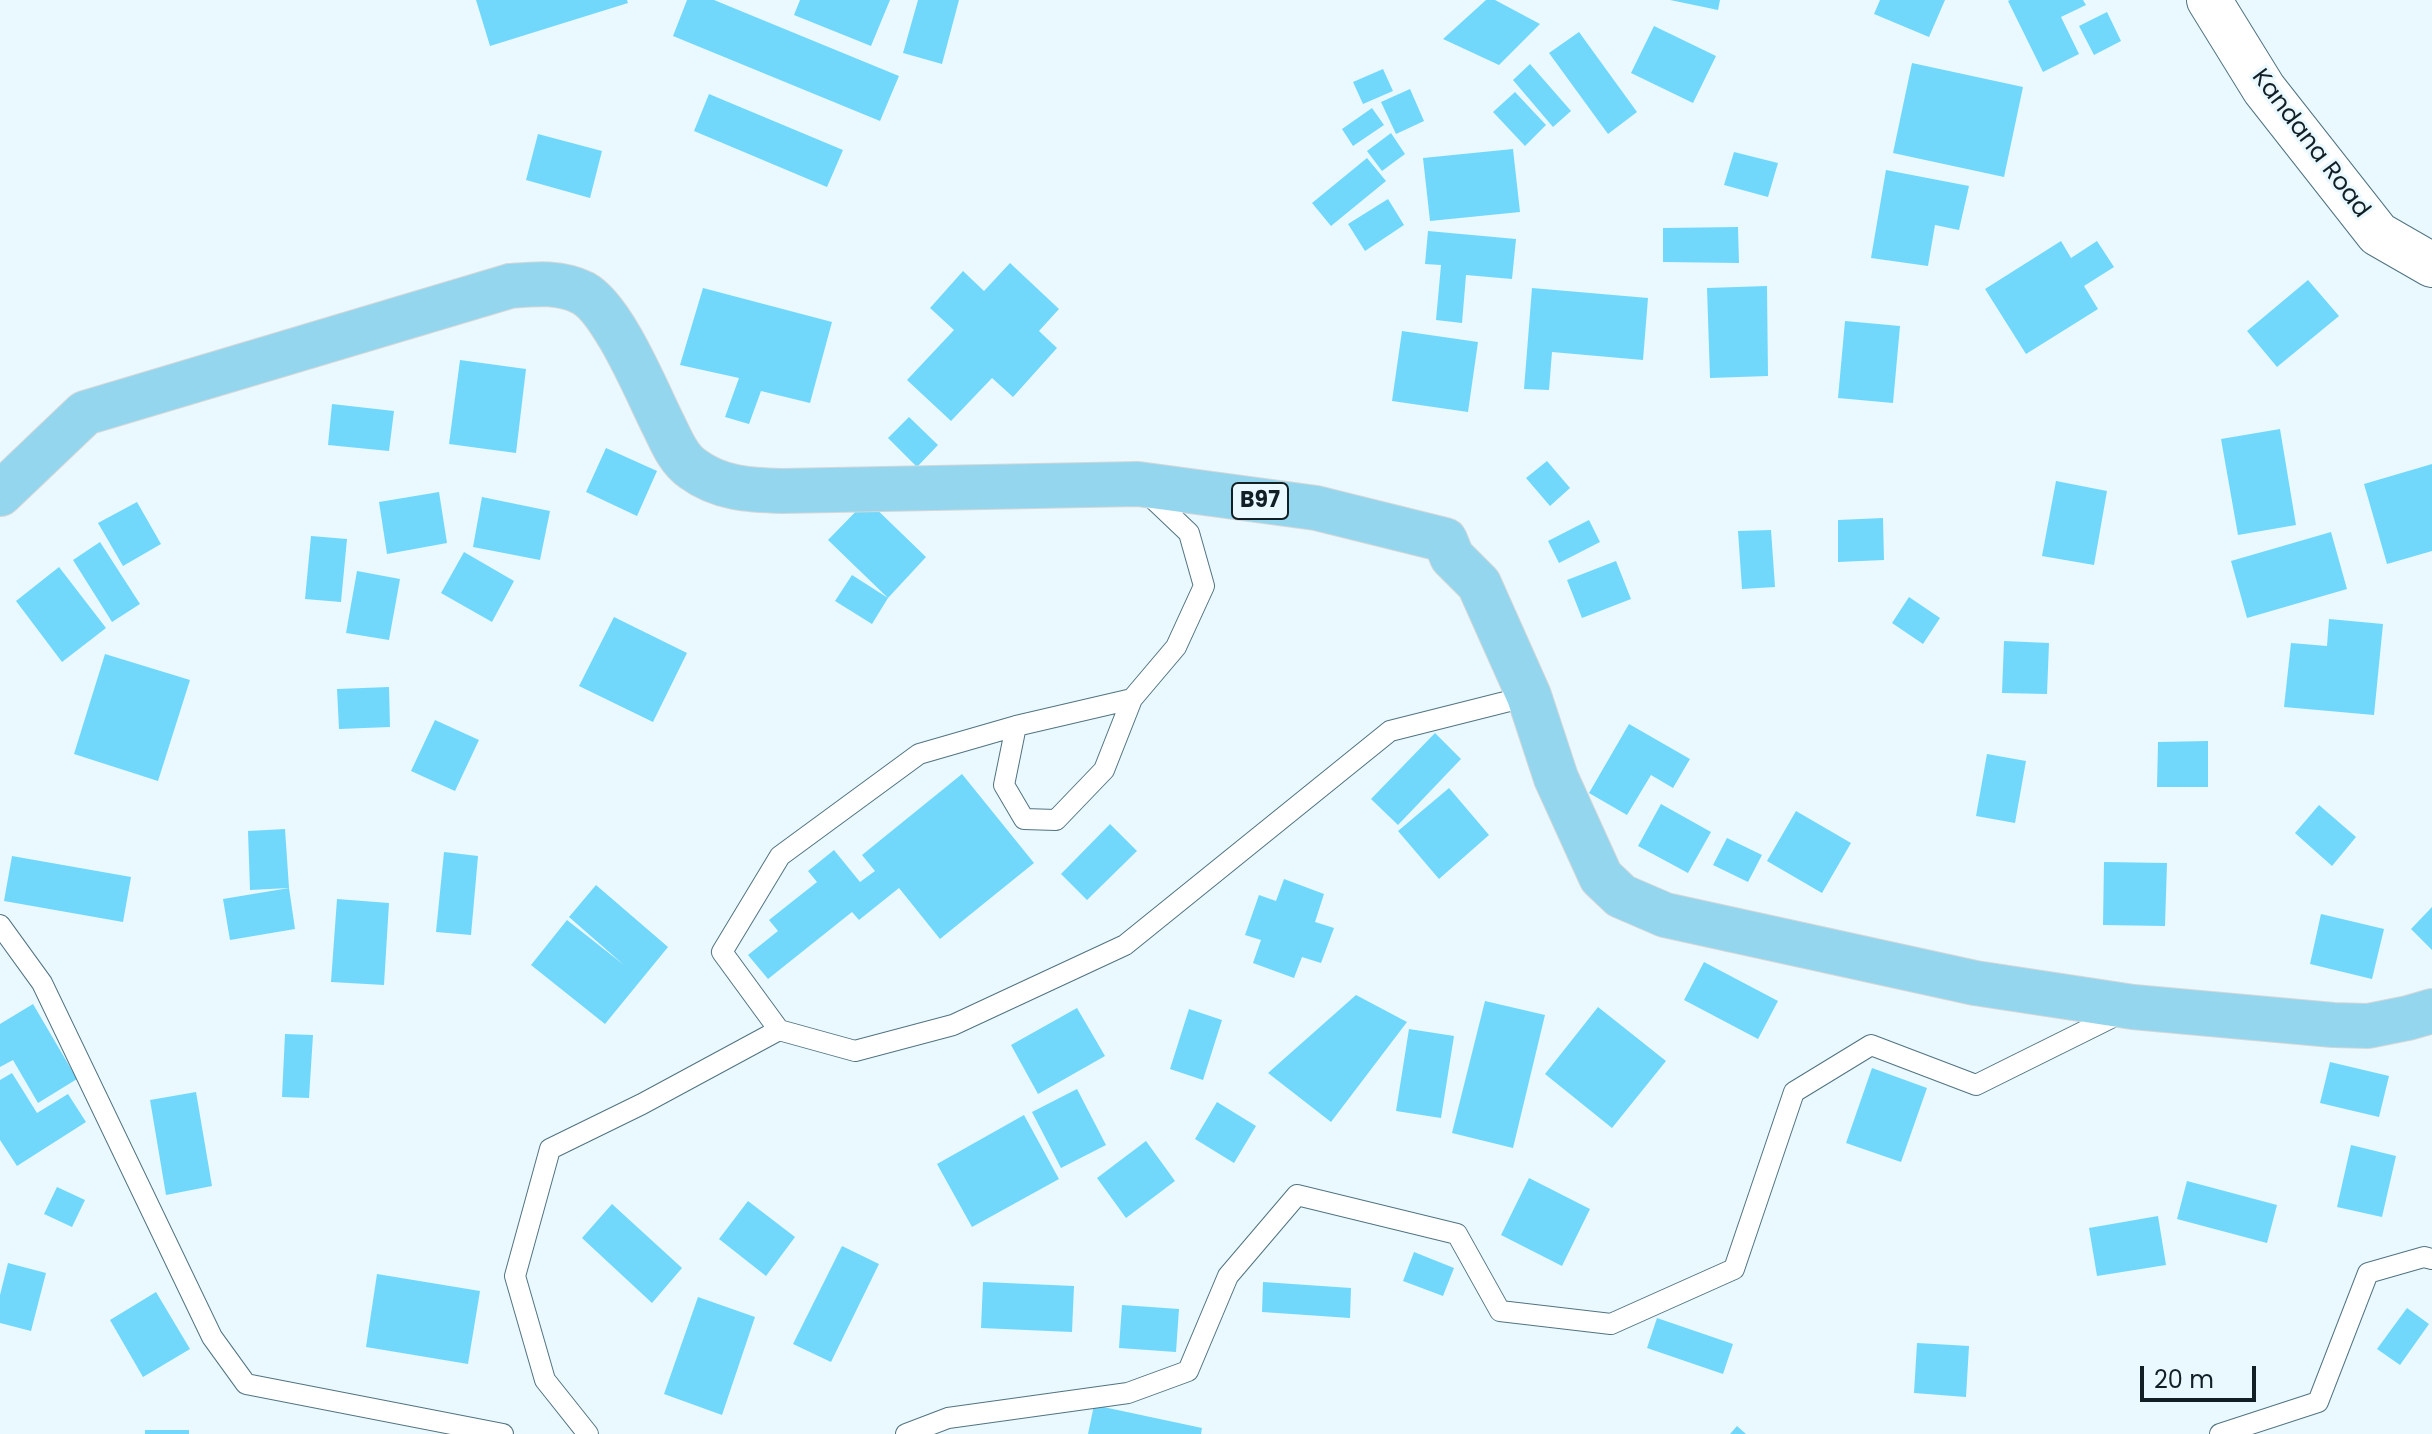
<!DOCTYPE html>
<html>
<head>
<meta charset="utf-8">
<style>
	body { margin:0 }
	#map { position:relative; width:2432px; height:1434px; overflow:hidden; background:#eaf9ff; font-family:Poppins,sans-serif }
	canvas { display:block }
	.scale { position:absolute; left:2140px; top:1366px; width:116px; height:36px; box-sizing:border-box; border:4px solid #122025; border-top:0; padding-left:10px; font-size:24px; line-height:28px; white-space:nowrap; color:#122025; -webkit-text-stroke:6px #eaf9ff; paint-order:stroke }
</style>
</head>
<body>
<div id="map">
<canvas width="2432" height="1434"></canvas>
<div class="scale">20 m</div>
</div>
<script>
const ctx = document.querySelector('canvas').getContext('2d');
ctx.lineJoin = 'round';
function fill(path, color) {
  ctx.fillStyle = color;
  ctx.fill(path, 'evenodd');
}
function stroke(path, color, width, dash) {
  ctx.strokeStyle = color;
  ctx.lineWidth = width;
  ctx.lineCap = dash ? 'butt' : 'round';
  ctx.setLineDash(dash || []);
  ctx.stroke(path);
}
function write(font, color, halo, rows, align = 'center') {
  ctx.font = font + ' Poppins,sans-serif';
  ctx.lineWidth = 6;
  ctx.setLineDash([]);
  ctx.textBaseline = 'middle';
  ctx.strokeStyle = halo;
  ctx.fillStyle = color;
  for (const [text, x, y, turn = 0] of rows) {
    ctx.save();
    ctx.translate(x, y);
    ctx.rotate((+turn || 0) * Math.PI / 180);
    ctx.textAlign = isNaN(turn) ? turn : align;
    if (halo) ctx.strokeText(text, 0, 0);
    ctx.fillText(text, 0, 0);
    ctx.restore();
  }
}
const building = new Path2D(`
	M476,0H627L628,3L490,46Z
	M687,0H714L899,76L880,121L673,36Z
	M800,0H890L871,46L794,15Z
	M918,0H959L942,64L903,53Z
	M1486,0H1495L1540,24L1499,65L1443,39Z
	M1670,0H1720L1718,10Z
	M1880,0H1945L1929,37L1874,14Z
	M2010,0H2083L2086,5L2061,17L2079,54L2043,72L2008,1Z
	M2107,12L2121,41L2094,55L2079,26Z
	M1654,26L1716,56L1693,103L1631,73Z
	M1579,32L1637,112L1608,134L1549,53Z
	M1912,63L2023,87L2004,177L1893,153Z
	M1530,64L1571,111L1553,127L1513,80Z
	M1383,69L1393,91L1363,104L1353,82Z
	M1410,89L1424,121L1396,134L1381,102Z
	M1515,92L1546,125L1525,146L1493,112Z
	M709,94L843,150L827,187L694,131Z
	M1372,108L1384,125L1353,146L1342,129Z
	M1391,133L1405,154L1382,171L1367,151Z
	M538,134L602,151L590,198L526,180Z
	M1513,149L1520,212L1430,221L1423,158Z
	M1734,152L1778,163L1768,197L1724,185Z
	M1367,158L1386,181L1331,226L1312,203Z
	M1886,170L1969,186L1959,230L1935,225L1928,266L1871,258Z
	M1388,199L1404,225L1365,251L1348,224Z
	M1738,227L1739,263L1663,262V228Z
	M1428,231L1516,239L1512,279L1466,275L1462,323L1436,320L1441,265L1425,264Z
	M2061,241L2071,258L2097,241L2114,267L2084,286L2098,309L2026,354L1985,289Z
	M1010,263L1059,309L1039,331L1057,348L1013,397L992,378L951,421L907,380L954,330L930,308L963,271L984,291Z
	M2308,280L2339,316L2277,367L2247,331Z
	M1767,286L1768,376L1710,378L1707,288Z
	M703,288L832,322L810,403L761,391L749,424L725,417L739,378L680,365Z
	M1532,288L1648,298L1643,360L1552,352L1549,390L1524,389Z
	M1845,321L1900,326L1893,403L1838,398Z
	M1402,331L1478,342L1468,412L1392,401Z
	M460,360L526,369L516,453L449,444Z
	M332,404L394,411L389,451L328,445Z
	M909,417L938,445L917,467L888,438Z
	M2280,429L2296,525L2238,535L2221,439Z
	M606,448L657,471L637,516L586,492Z
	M1547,461L1570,488L1550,506L1526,478Z
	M2432,464V551L2387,564L2364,484Z
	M2056,481L2107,491L2094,565L2042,556Z
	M439,492L447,543L387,554L379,502Z
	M482,497L550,511L540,560L473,547Z
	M867,500L926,557L888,598L872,624L835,601L852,575L888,598L828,540Z
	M137,502L161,544L123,566L98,523Z
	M1883,518L1884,560L1838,562V520Z
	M1589,520L1600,542L1559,563L1548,541Z
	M1771,530L1775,587L1742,589L1738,531Z
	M2331,532L2347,589L2247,618L2231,561Z
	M311,536L347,539L341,602L305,599Z
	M100,542L140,604L112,622L73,560Z
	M464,552L514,581L492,622L441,593Z
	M1616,561L1631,599L1582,618L1567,580Z
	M59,567L106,628L62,662L16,601Z
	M357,571L400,579L389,640L346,633Z
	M1909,597L1940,618L1923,644L1892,623Z
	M614,617L687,653L653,722L579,686Z
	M2329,619L2383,624L2374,715L2284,707L2291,643L2327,646Z
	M2004,641L2049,643L2047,694L2002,693Z
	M105,654L190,680L158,781L74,754Z
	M389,687L390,727L339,729L337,689Z
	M435,720L479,740L455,791L411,771Z
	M1629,724L1690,759L1673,788L1651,775L1627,815L1589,793Z
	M1435,733L1461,759L1398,825L1371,799Z
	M2208,741V787H2157L2158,742Z
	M1987,754L2026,761L2015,823L1976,816Z
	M962,774L1034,863L940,939L899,888L859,920L852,912L768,979L748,955L778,931L769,920L817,882L808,871L834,850L860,882L875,871L862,855Z
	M1449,788L1489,835L1439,879L1398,831Z
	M1661,804L1711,832L1688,873L1638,846Z
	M2319,805L2356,837L2332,866L2295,833Z
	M1796,811L1851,843L1822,893L1767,861Z
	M1110,824L1137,851L1087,900L1061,874Z
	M285,829L289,888L295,929L230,940L223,899L289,888L250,890L248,831Z
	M1727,838L1762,855L1748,882L1713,865Z
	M444,852L478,856L471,935L436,932Z
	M12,856L131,877L123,922L4,901Z
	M2104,862L2167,863L2165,926L2103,925Z
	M1284,879L1324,894L1315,922L1334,928L1321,963L1302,957L1294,978L1253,963L1261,940L1245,935L1259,895L1276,901Z
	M596,885L668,947L605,1024L531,965L567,920L624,965L569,917Z
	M337,899L389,903L384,985L331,982Z
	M2432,907V950L2411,929Z
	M2321,914L2384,929L2372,979L2310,964Z
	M1704,962L1778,1001L1758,1039L1684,1000Z
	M1356,995L1407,1022L1331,1122L1268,1073Z
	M1485,1001L1545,1015L1513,1148L1452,1133Z
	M33,1004L77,1079L38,1103L13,1060L0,1067V1024Z
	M1598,1007L1666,1061L1612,1128L1545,1074Z
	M1077,1008L1105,1056L1038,1094L1011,1045Z
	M1189,1009L1222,1020L1203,1080L1170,1069Z
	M1409,1029L1454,1036L1441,1118L1396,1111Z
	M285,1034L313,1035L309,1098L282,1097Z
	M2330,1062L2389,1076L2379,1117L2320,1103Z
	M1872,1068L1927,1088L1901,1162L1846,1143Z
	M12,1073L37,1113L68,1094L86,1122L17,1166L0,1140V1080Z
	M1077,1089L1106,1145L1061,1168L1032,1112Z
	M196,1092L212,1186L166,1195L150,1100Z
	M1217,1102L1256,1126L1234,1163L1195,1139Z
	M1024,1115L1059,1179L972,1227L937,1164Z
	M1146,1141L1175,1181L1126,1218L1097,1178Z
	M2351,1145L2396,1156L2382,1217L2337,1207Z
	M1529,1178L1590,1209L1562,1266L1501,1235Z
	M2187,1181L2277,1205L2267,1243L2177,1219Z
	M57,1187L85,1200L72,1227L44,1214Z
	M748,1201L795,1237L766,1276L719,1239Z
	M612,1204L682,1268L652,1303L582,1238Z
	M2158,1216L2166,1265L2097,1276L2089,1228Z
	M842,1246L879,1264L831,1362L793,1344Z
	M1414,1252L1454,1268L1443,1296L1403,1281Z
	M8,1263L46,1273L31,1331L0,1323V1295Z
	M377,1274L480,1291L468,1364L366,1347Z
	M983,1282L1074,1286L1072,1332L981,1328Z
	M1263,1282L1351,1288L1350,1318L1262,1312Z
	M156,1292L190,1349L143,1377L110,1320Z
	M698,1297L755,1317L722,1415L664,1394Z
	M1122,1305L1179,1309L1176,1352L1119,1348Z
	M2407,1308L2429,1324L2400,1365L2377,1349Z
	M1657,1318L1733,1344L1723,1374L1647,1348Z
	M1917,1343L1969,1346L1966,1397L1914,1393Z
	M1094,1405L1202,1428L1201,1434H1088Z
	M1737,1426L1746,1434H1730Z
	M145,1430H189V1434H145Z`);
const lane = new Path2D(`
	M1132,699L1016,726L1004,785L1024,819L1056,820L1104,770L1132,699L1176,647L1204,586L1189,533L1147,493
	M1016,726L919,754L780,856L722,952L779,1030L855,1051L953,1025L1125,945L1390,731L1529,696
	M0,925L42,983L212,1337L246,1384L503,1434
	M588,1434L545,1380L515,1276L550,1149L642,1104L779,1030
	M906,1434L948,1418L1128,1393L1188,1371L1228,1276L1297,1195L1457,1234L1500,1311L1611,1324L1734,1269L1794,1092L1871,1045L1976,1085L2123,1012
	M2220,1434L2318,1402L2368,1273L2424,1257L2432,1259`);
const secondary = new Path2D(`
	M2209,0L2264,89L2378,234L2432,265`);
const primary = new Path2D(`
	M0,494L85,413L510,286C534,284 560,281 583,293C613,309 647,392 663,424C671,440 678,459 693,469C720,489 750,490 782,491L1138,484L1316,508L1445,540L1452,557L1479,584L1529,696L1556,778L1601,877L1621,896L1665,915L1975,983L2133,1007L2333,1025L2368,1026L2408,1018L2432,1011`);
const shields = [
	[1260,501,56]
];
const shieldNames = [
	["B97",1260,501]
];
const streetNames = [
	["Kandana Road",2310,144,53]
];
fill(building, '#71d8fc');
stroke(lane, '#517380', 22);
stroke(secondary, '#517380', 46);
stroke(primary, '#d4d7d8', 46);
stroke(lane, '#fff', 20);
stroke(secondary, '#fff', 44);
stroke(primary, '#94d6ed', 44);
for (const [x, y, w] of shields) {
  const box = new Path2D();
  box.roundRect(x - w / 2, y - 18, w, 36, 6);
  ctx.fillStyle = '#eaf9ff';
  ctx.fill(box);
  stroke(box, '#122025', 2);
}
write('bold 22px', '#122025', null, shieldNames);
write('24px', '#122025', '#eaf9ff', streetNames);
</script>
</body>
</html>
